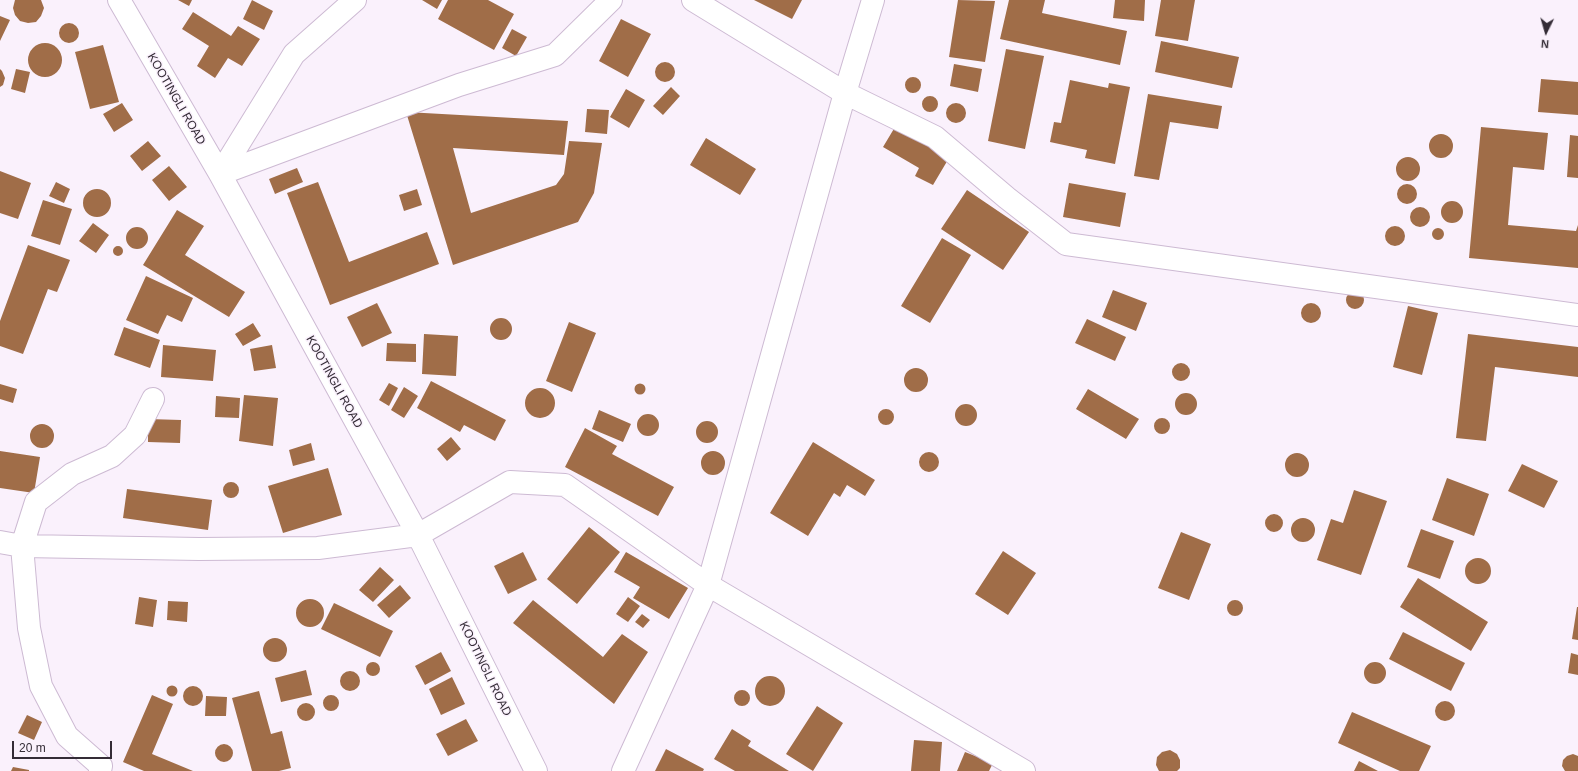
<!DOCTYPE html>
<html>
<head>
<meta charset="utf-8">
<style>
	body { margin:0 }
	#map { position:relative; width:1578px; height:771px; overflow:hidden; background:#faf1fc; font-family:Helvetica,sans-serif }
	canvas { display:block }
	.north { position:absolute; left:1526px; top:12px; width:40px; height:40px; -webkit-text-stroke:3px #faf1fc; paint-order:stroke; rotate:185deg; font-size:11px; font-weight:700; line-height:16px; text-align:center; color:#342c36 }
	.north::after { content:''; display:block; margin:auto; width:14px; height:18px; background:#342c36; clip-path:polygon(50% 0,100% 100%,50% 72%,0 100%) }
	.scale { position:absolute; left:12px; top:741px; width:100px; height:18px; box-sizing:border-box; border:2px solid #342c36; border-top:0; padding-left:5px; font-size:12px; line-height:14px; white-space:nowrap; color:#342c36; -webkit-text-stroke:3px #faf1fc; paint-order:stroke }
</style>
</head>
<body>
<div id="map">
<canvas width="1578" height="771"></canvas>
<div class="north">N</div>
<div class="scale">20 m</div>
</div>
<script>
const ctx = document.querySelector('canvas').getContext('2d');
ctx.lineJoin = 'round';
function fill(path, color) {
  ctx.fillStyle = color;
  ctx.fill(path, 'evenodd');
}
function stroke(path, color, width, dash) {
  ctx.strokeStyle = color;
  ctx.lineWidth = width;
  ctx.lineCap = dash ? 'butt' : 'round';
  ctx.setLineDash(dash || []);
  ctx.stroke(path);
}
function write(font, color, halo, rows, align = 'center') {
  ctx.font = font + ' Helvetica,sans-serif';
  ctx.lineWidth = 3;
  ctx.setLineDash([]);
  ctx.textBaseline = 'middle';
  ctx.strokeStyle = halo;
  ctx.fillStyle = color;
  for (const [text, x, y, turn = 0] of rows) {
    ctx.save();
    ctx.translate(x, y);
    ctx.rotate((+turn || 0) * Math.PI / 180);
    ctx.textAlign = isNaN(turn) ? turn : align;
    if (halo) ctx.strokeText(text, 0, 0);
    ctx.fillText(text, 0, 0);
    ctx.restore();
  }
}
const building = new Path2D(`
	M15,0H41L44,8L41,16L36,22L28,23L20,21L15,15L13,8Z
	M178,0H192L189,6Z
	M252,0L273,11L264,30L243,19Z
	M422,0H442L437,9Z
	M448,0H488L514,14L494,50L438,19Z
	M754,0H802L792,19Z
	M958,0L995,1L985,62L949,57Z
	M1009,0H1045L1042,13L1127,31L1120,65L1000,39Z
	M1115,0H1145L1144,21L1113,18Z
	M1161,0H1195L1188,41L1155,36Z
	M193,12L231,36L238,26L260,39L242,66L228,58L215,78L197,66L209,46L182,29Z
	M0,16L10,20L0,41Z
	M621,19L651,34L628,77L599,61Z
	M59 33a10 10 0 1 1 20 0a10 10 0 1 1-20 0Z
	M512,29L527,37L516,56L502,48Z
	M1161,41L1239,57L1232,88L1155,72Z
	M28 60a17 17 0 1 1 34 0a17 17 0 1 1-34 0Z
	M103,45L119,102L90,109L75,52Z
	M1006,49L1044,56L1025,149L988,141Z
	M655 72a10 10 0 1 1 20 0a10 10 0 1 1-20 0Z
	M954,64L982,69L978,92L950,86Z
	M0,69L2,71L5,78L3,85L0,87Z
	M16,69L30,72L25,93L11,89Z
	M905 85a8 8 0 1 1 16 0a8 8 0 1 1-16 0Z
	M1541,79L1578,82V115L1538,112Z
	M1070,80L1108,88L1109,83L1130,87L1115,164L1085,158L1087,150L1050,142L1054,122L1061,123Z
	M671,87L680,96L663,115L653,106Z
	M626,89L645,100L629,128L610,117Z
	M1148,94L1222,106L1218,129L1170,122L1159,180L1134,176Z
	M922 104a8 8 0 1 1 16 0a8 8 0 1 1-16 0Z
	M122,103L133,120L114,132L103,114Z
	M946 113a10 10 0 1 1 20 0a10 10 0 1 1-20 0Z
	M587,109L609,110L607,134L585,132Z
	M406,112L568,121L564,155L453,148L471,213L556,185L564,174L569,141L602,143L594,193L578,222L453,265Z
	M895,127L949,158L933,185L915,176L919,168L883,147Z
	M1481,127L1548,133L1544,170L1513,167L1508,225L1576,231L1578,225V268L1469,258Z
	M1429 146a12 12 0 1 1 24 0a12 12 0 1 1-24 0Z
	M1570,135L1578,136V178L1567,177Z
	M706,138L756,169L740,195L690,165Z
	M148,141L161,156L142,171L130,156Z
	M1396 169a12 12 0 1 1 24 0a12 12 0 1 1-24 0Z
	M169,166L187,187L169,201L152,180Z
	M297,168L303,182L275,194L269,179Z
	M0,171L31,183L18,219L0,213Z
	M56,182L70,189L64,203L49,196Z
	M318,182L349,262L427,232L439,264L330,305L287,193Z
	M1069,183L1126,193L1120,227L1063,217Z
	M1397 194a10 10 0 1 1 20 0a10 10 0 1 1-20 0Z
	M83 203a14 14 0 1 1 28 0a14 14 0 1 1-28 0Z
	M417,189L422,205L404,211L399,195Z
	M967,190L1029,232L1003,270L941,229Z
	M43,200L72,209L60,245L31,236Z
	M1441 212a11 11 0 1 1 22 0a11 11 0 1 1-22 0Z
	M1410 217a10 10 0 1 1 20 0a10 10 0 1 1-20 0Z
	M177,210L204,226L185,255L245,292L229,317L143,265Z
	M93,223L109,235L96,253L79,241Z
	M1385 236a10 10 0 1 1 20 0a10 10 0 1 1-20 0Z
	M126 238a11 11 0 1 1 22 0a11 11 0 1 1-22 0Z
	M1432 234a6 6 0 1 1 12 0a6 6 0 1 1-12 0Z
	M942,238L971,255L930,323L901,306Z
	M28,245L70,260L57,292L48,289L23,354L0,346V321Z
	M113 251a5 5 0 1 1 10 0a5 5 0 1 1-10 0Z
	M146,276L193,298L182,322L167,315L158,334L126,320Z
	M1113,290L1147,303L1136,331L1102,317Z
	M1346 300a9 9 0 1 1 18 0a9 9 0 1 1-18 0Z
	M1301 313a10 10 0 1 1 20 0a10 10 0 1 1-20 0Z
	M377,303L392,333L362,347L347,317Z
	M1408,306L1438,313L1422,375L1393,367Z
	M490 329a11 11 0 1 1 22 0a11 11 0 1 1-22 0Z
	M1087,319L1126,337L1115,361L1075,343Z
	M569,322L596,333L572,392L546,381Z
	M253,323L261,336L243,346L235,334Z
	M124,327L160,340L150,368L114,355Z
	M424,334L458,336L456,376L422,374Z
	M1468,334L1578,347V377L1495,367L1486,441L1456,438Z
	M387,343L416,344V362L386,361Z
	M163,345L216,350L213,381L161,377Z
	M272,345L276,368L254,371L250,349Z
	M1172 372a9 9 0 1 1 18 0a9 9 0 1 1-18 0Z
	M904 380a12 12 0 1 1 24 0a12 12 0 1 1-24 0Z
	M431,381L506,420L495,441L464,425L460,432L417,408Z
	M389,383L398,388L389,406L379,400Z
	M634.5 389a5.5 5.5 0 1 1 11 0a5.5 5.5 0 1 1-11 0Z
	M0,384L17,389L13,403L0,399Z
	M404,387L418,396L404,418L391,410Z
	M525 403a15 15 0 1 1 30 0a15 15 0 1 1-30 0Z
	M1088,389L1139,419L1126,439L1076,409Z
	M1175 404a11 11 0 1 1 22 0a11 11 0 1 1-22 0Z
	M244,395L278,398L273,446L239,441Z
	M216,396L240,398L239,418L215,417Z
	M955 415a11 11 0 1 1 22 0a11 11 0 1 1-22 0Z
	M878 417a8 8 0 1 1 16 0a8 8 0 1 1-16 0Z
	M599,410L631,424L623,442L592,429Z
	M637 425a11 11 0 1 1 22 0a11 11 0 1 1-22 0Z
	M1154 426a8 8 0 1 1 16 0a8 8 0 1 1-16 0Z
	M148,419L181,420L180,443L148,442Z
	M696 432a11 11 0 1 1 22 0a11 11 0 1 1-22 0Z
	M30 436a12 12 0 1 1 24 0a12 12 0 1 1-24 0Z
	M585,428L617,446L612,454L674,487L658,516L565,467Z
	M451,437L461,449L447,461L437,449Z
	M813,442L875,480L865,496L847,485L840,497L834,493L808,536L770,513Z
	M311,443L315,460L293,466L289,450Z
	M0,451L40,457L34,493L0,488Z
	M701 463a12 12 0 1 1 24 0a12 12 0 1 1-24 0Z
	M919 462a10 10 0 1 1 20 0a10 10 0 1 1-20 0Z
	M1285 465a12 12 0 1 1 24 0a12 12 0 1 1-24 0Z
	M1522,464L1558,481L1544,508L1508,491Z
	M328,468L342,515L283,533L268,486Z
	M1447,478L1489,494L1474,536L1432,520Z
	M223 490a8 8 0 1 1 16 0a8 8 0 1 1-16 0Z
	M127,489L212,500L208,530L123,518Z
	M1354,490L1387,501L1361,575L1317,560L1331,519L1343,523Z
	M1265 523a9 9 0 1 1 18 0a9 9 0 1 1-18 0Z
	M1291 530a12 12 0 1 1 24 0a12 12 0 1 1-24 0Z
	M589,527L620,552L577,604L547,579Z
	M1421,529L1454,541L1440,579L1407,567Z
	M1181,532L1211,544L1189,600L1158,588Z
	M1003,551L1036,573L1008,615L975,594Z
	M523,552L537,580L508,594L494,566Z
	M626,552L688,588L669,619L633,598L640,587L614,572Z
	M1465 571a13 13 0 1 1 26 0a13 13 0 1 1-26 0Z
	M380,567L394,580L373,602L359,590Z
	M1418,578L1488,622L1471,651L1400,607Z
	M400,585L411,598L389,618L377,605Z
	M139,597L157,600L153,627L135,624Z
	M628,597L640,606L628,622L616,614Z
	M296 613a14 14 0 1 1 28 0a14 14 0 1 1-28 0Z
	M533,600L603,657L622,634L648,652L614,704L513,623Z
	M1227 608a8 8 0 1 1 16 0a8 8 0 1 1-16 0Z
	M168,601L188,602L187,622L167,620Z
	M334,603L393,631L380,657L321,629Z
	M1577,607H1578V640L1572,639Z
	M642,614L650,620L643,628L635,622Z
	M1403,632L1465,663L1451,691L1389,659Z
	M263 650a12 12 0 1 1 24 0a12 12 0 1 1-24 0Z
	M441,652L451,671L425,685L415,666Z
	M1571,653L1578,655V675L1568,673Z
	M1364 673a11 11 0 1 1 22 0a11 11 0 1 1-22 0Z
	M366 669a7 7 0 1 1 14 0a7 7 0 1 1-14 0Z
	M306,670L312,695L281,702L275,678Z
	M340 681a10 10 0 1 1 20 0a10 10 0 1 1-20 0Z
	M755 691a15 15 0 1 1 30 0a15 15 0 1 1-30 0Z
	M452,677L465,704L441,715L429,689Z
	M166.5 691a5.5 5.5 0 1 1 11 0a5.5 5.5 0 1 1-11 0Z
	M183 696a10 10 0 1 1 20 0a10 10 0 1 1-20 0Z
	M734 698a8 8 0 1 1 16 0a8 8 0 1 1-16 0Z
	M259,691L271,734L282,731L291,768L279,771H252L232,698Z
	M323 703a8 8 0 1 1 16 0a8 8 0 1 1-16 0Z
	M152,695L173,704L152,754L193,771H144L123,762Z
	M206,696L227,697L226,716H205Z
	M1435 711a10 10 0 1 1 20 0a10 10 0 1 1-20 0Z
	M297 712a9 9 0 1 1 18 0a9 9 0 1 1-18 0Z
	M817,706L843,723L813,771L786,754Z
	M1352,712L1431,746L1419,771H1400L1338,743Z
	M27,715L42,722L34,740L18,733Z
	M466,719L478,741L448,756L436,734Z
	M732,729L751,741L748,746L789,771H735L714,759Z
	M914,740L942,742L940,771H911Z
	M215 753a9 9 0 1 1 18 0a9 9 0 1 1-18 0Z
	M666,749L704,769L703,771H655Z
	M1170,750L1177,754L1180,760V768L1177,771H1159L1156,765L1157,757L1162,752Z
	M965,752L993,763L989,771H957Z
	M1573,754L1578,756V771H1565L1562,766L1563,760L1567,756Z
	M1359,761L1378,771H1354Z
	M13,767L29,770V771H11Z`);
const minor = new Path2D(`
	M119,0L220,174L418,535L536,771
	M355,0L294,54L220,174L459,85L555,55L611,0
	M693,0L845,93L935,137L1007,198L1066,244L1578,315
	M0,542L22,546L199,549L318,548L418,535L510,482L565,485L708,585L1024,771
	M100,771L101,766L67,736L41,686L29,628L22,546L36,502L72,474L112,456L135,435L153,399
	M623,771L708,585L845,93L873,0`);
const streetNames = [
	["KOOTINGLI ROAD",176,99,60],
	["KOOTINGLI ROAD",334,382,61],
	["KOOTINGLI ROAD",485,669,64]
];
fill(building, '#a06d48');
stroke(minor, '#cdbad3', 24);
stroke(minor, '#fff', 22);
write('12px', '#342c36', '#faf1fc', streetNames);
</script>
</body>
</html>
